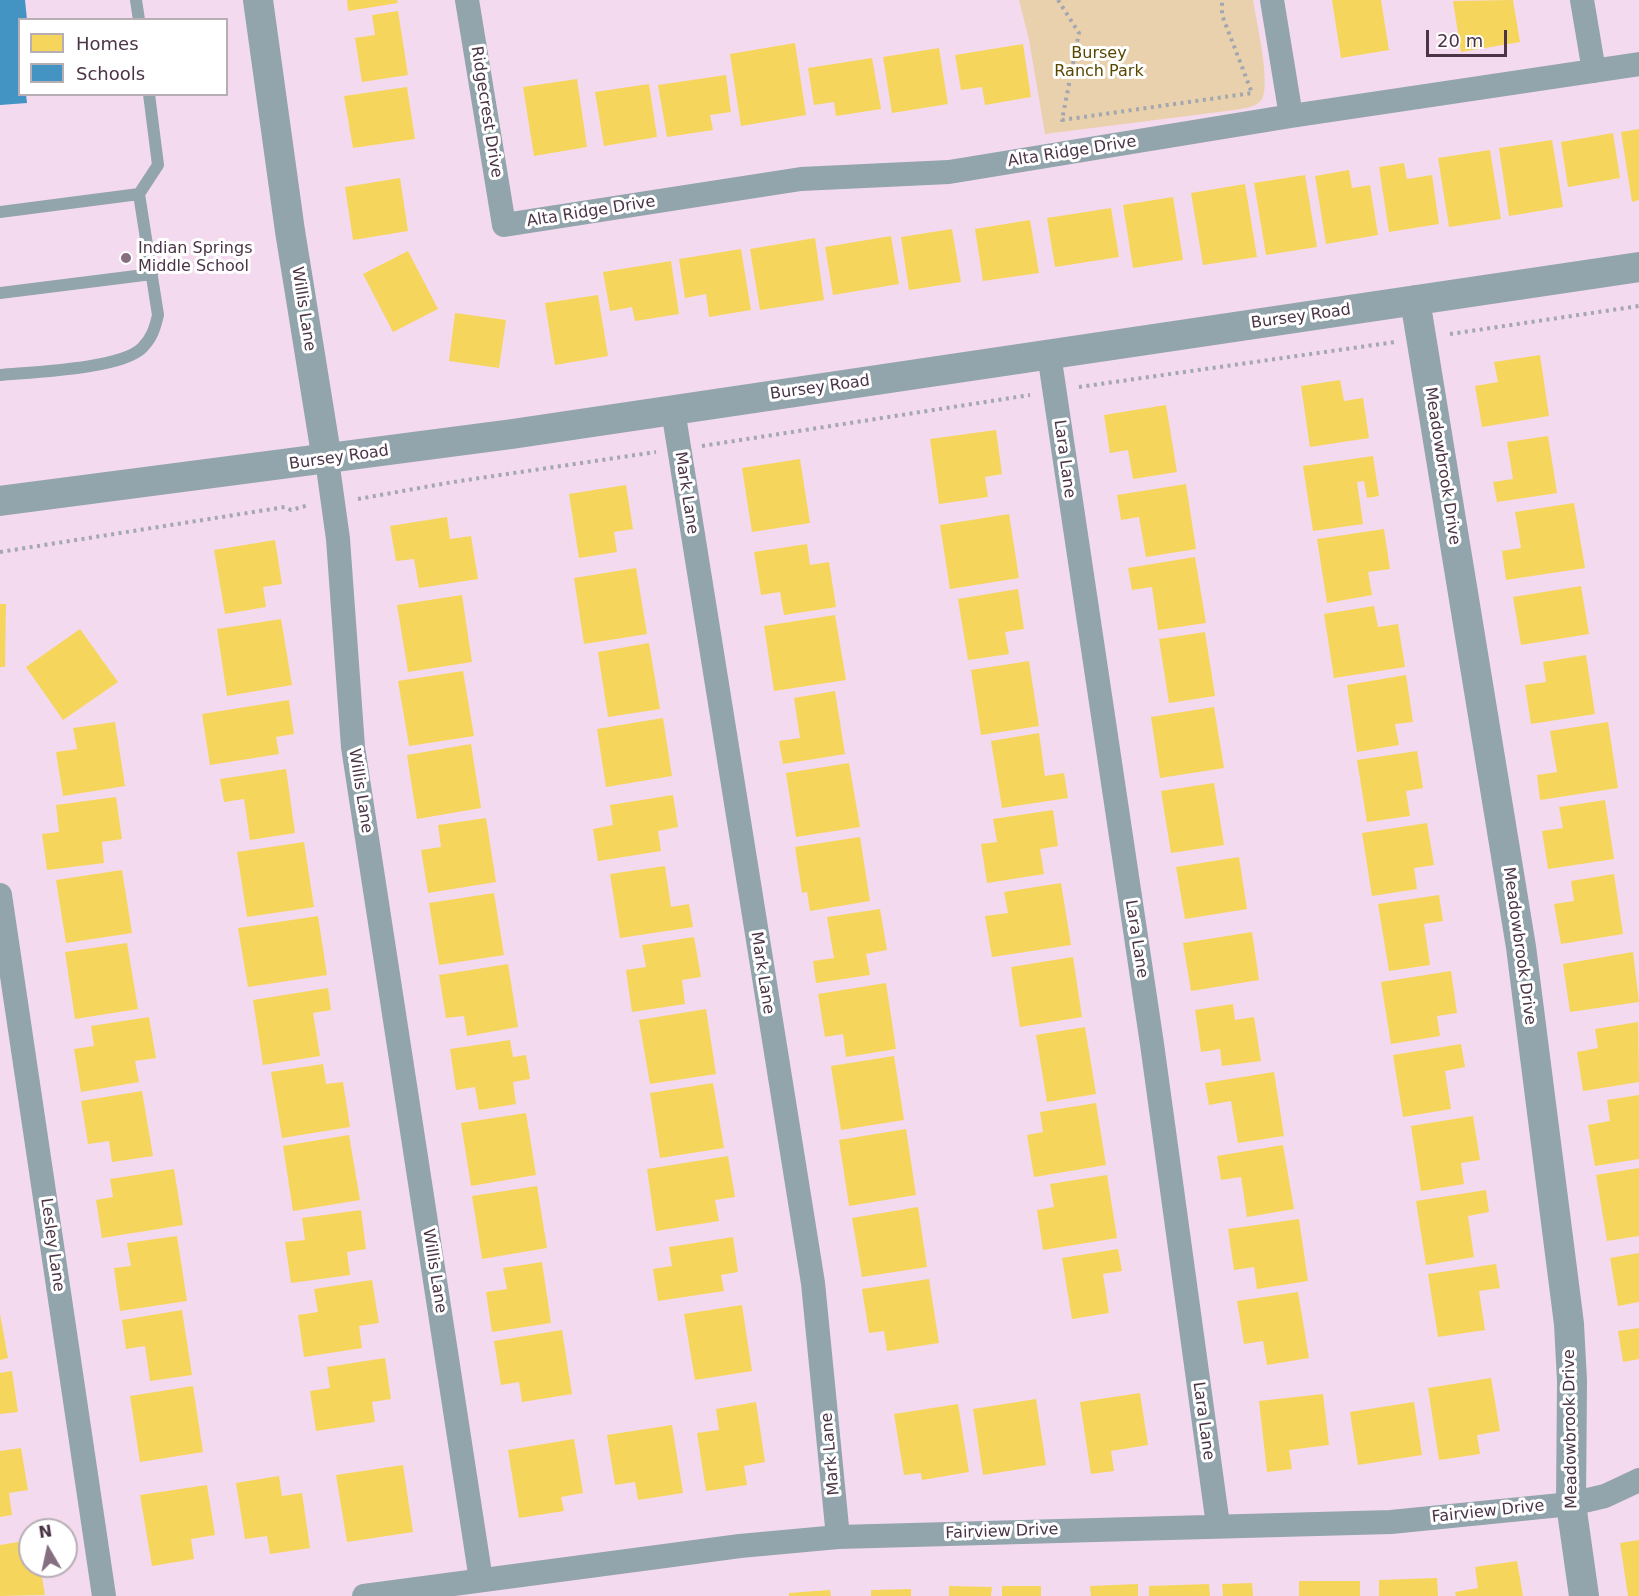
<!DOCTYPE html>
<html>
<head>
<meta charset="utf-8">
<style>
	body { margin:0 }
	#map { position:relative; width:1639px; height:1596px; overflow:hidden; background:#f4daef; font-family:"DejaVu Sans",sans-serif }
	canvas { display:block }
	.legend { position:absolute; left:18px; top:18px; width:210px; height:78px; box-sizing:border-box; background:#fff; border:2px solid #b7aeb5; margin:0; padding:8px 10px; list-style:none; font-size:18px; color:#4a3446 }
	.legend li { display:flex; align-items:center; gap:12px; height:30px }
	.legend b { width:30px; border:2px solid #b7aeb5 }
	.north { position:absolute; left:18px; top:1518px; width:60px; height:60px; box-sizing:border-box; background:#fff; border:2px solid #b7aeb5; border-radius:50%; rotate:351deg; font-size:16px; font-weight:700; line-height:24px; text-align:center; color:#4a3446 }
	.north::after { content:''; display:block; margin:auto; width:21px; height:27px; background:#866e81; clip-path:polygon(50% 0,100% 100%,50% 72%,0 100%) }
	.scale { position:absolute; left:1426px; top:30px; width:81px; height:27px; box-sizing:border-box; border:3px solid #4a3446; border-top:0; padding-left:8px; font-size:18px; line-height:21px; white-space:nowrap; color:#4a3446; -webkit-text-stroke:4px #fff; paint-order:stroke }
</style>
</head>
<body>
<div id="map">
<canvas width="1639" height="1596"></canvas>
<ul class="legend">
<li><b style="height:16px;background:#f6d55c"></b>Homes</li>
<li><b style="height:16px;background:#4393c3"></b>Schools</li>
</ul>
<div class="north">N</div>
<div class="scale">20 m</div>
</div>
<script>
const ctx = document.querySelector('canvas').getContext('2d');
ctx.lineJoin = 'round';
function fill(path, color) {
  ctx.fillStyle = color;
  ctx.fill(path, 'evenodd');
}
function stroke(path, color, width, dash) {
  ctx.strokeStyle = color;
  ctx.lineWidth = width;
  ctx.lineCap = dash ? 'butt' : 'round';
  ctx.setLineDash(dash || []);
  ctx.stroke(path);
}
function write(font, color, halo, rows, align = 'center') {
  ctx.font = font + ' "DejaVu Sans",sans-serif';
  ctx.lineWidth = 6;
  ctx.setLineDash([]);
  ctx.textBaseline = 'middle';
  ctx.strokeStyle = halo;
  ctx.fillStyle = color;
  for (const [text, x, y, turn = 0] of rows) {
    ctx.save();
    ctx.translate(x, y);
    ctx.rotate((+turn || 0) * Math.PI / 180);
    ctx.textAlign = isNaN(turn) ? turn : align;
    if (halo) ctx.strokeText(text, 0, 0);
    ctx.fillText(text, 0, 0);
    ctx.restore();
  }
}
const green = new Path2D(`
	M1019,0H1253C1256,20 1271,83 1262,99C1256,109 1237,109 1227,111L1045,134L1029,40Z`);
const homes = new Path2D(`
	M347,0H397L398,3L348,11Z
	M1332,0H1381L1389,50L1341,58Z
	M1513,0L1520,42L1461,52L1453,1Z
	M398,11L408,75L362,82L355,38L375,35L372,15Z
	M795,43L806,115L741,126L730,54Z
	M1023,44L1031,97L985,105L982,87L961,90L955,55Z
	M939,48L948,104L892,113L883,57Z
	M872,58L881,109L836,116L834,102L814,105L808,68Z
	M726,75L731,112L710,115L713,130L667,137L658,85Z
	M577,79L587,147L534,156L523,87Z
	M649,84L657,137L604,146L595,92Z
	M407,87L415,139L353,148L344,96Z
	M1639,129V200L1632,202L1621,132Z
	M1613,133L1620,178L1568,187L1561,142Z
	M1552,140L1563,207L1509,216L1499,148Z
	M1490,150L1501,219L1449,227L1438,158Z
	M1404,163L1407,179L1432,175L1439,224L1389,232L1379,167Z
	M1349,170L1352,188L1370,185L1378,235L1326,244L1315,176Z
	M1305,175L1317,247L1266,255L1254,183Z
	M400,178L408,231L353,240L345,187Z
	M1245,184L1257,257L1203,265L1191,193Z
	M1173,197L1183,260L1133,268L1123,205Z
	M1111,208L1119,257L1055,267L1047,218Z
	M1030,220L1039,273L983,281L975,229Z
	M952,229L961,282L909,290L901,237Z
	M891,236L899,284L833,295L825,247Z
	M815,238L824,300L760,310L750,249Z
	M741,249L751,310L709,317L706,294L685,298L679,259Z
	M408,251L438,309L393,332L363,274Z
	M671,261L679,314L635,321L632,307L610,311L603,272Z
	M598,295L608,356L555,365L545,303Z
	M455,313L506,320L499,368L449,361Z
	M1540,355L1549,416L1482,427L1475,386L1498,382L1494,362Z
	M1340,380L1344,401L1363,398L1369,438L1310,447L1301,386Z
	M1166,405L1177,472L1133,479L1128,450L1110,453L1104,415Z
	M996,430L1002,474L985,477L988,497L939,504L930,439Z
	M1548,436L1557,493L1497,502L1493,482L1513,479L1507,442Z
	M1373,456L1379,496L1367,498L1364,481L1357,482L1363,524L1313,531L1303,466Z
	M800,459L810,523L752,532L742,468Z
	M1186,484L1196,549L1146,557L1139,517L1121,520L1117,495Z
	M626,485L633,529L614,532L617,552L579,558L569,494Z
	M1574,503L1585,568L1506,580L1502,551L1521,548L1515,512Z
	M1009,514L1019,578L950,589L940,525Z
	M447,517L450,539L471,536L478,579L419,588L414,559L396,561L390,526Z
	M1384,529L1390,569L1368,572L1372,595L1327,603L1317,539Z
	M275,540L282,584L263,587L266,607L225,614L214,550Z
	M807,544L810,565L829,562L836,607L784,615L780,592L761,595L754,552Z
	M1195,557L1206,623L1158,630L1152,587L1132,590L1128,568Z
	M636,568L647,634L584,644L574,578Z
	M1581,586L1589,634L1521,645L1513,597Z
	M1018,589L1024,629L1005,632L1009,654L968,660L958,599Z
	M462,595L472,662L408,672L397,605Z
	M0,604H6L5,667H0Z
	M1374,606L1378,627L1398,624L1405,667L1334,678L1324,614Z
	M835,615L846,680L774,691L764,626Z
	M281,619L292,685L227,696L217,629Z
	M80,629L118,682L63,720L26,667Z
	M1205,632L1215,696L1169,703L1159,639Z
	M649,643L660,709L608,717L598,652Z
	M1586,655L1595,714L1531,724L1525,685L1546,682L1543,662Z
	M1029,661L1039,726L981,735L971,670Z
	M463,671L474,736L409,746L398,681Z
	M1406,675L1413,722L1395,724L1399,745L1357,752L1347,685Z
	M835,691L845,754L783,764L779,741L800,738L794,698Z
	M289,700L294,734L276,737L279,754L210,765L202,714Z
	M1214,707L1224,768L1160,778L1151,717Z
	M663,718L672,776L606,787L597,729Z
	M115,722L125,786L63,796L56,752L77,749L73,728Z
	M1608,722L1618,788L1540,800L1537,775L1557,772L1550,731Z
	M1039,733L1045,776L1064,773L1068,798L1002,808L991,741Z
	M471,744L481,808L417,819L407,755Z
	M1417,751L1423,788L1406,791L1410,816L1367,822L1357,760Z
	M849,763L860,827L796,837L786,773Z
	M286,769L295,833L250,840L244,799L224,802L220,779Z
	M1214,783L1224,845L1171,853L1161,791Z
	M673,795L678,827L658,831L661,851L598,861L593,829L613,825L610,805Z
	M116,797L122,839L102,842L104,863L47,870L42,834L59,832L56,805Z
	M1605,800L1614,859L1548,869L1542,831L1563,828L1559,807Z
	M1053,810L1058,846L1040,849L1044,874L987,883L981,844L997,842L993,819Z
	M486,818L496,882L428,893L421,850L441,847L438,825Z
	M1427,823L1434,865L1414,868L1417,889L1372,896L1362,833Z
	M860,837L870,901L810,911L807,892L802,893L795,847Z
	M304,842L314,907L247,917L237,852Z
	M1239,857L1247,909L1185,919L1176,867Z
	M665,866L671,907L689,904L693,927L620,938L610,874Z
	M122,870L132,933L66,943L56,880Z
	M1614,874L1623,934L1561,944L1554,904L1574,901L1571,881Z
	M1061,883L1071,945L992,957L985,916L1008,913L1004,892Z
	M494,893L504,955L439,965L429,903Z
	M1439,895L1443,921L1424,924L1430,965L1389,971L1378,904Z
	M880,909L887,950L866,954L870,975L816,983L813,961L834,958L827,917Z
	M318,916L327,975L248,987L238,928Z
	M1252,932L1259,980L1191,991L1183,943Z
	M694,937L701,977L682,980L685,1004L632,1012L626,970L646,967L642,945Z
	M127,943L138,1009L75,1019L65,952Z
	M1633,952L1639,1002L1570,1012L1563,964Z
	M1073,957L1082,1017L1020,1027L1011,967Z
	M508,964L518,1027L467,1036L464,1016L446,1018L439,975Z
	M1451,971L1457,1013L1437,1016L1440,1036L1391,1044L1381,982Z
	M886,983L896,1049L846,1057L843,1034L825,1037L818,994Z
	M328,988L331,1010L313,1013L320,1056L263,1065L253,1000Z
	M1233,1004L1235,1020L1254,1017L1261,1061L1222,1066L1220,1049L1201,1052L1195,1010Z
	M706,1009L716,1074L650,1084L639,1020Z
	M149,1017L156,1058L135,1061L139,1082L81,1092L74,1049L94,1046L91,1026Z
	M1638,1022L1639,1082L1583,1091L1577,1052L1598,1048L1595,1029Z
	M1085,1027L1096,1094L1047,1102L1036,1035Z
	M510,1040L513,1057L526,1055L530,1079L513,1082L516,1104L479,1110L475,1087L456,1090L450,1049Z
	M1461,1044L1465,1067L1445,1071L1451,1109L1403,1117L1393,1055Z
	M894,1056L904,1120L841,1130L831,1066Z
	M323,1064L326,1084L343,1082L350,1127L282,1138L271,1072Z
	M1274,1072L1284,1136L1238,1143L1231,1101L1209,1105L1205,1083Z
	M713,1083L724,1148L660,1158L650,1093Z
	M142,1091L153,1156L112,1162L109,1141L88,1144L81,1101Z
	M1639,1095V1159L1595,1166L1588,1125L1610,1121L1607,1100Z
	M1096,1103L1106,1165L1034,1177L1027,1135L1043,1132L1040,1112Z
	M526,1113L536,1175L471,1186L461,1123Z
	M1473,1116L1480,1160L1461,1163L1464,1184L1421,1191L1411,1126Z
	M906,1129L916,1195L849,1206L839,1140Z
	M349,1135L360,1200L293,1211L283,1146Z
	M1283,1145L1294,1209L1247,1217L1241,1177L1221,1180L1217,1156Z
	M728,1156L735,1197L715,1200L719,1221L656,1231L647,1169Z
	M1639,1168V1236L1607,1241L1596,1175Z
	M174,1169L183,1225L102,1238L96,1200L113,1197L110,1179Z
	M1107,1175L1117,1238L1043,1250L1037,1210L1054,1207L1050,1184Z
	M537,1186L547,1248L482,1259L472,1196Z
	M1486,1190L1489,1212L1468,1216L1474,1257L1426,1265L1416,1201Z
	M918,1207L927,1267L862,1277L852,1218Z
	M361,1210L366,1249L347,1252L350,1275L291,1283L285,1242L305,1240L302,1218Z
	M1299,1219L1308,1281L1257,1289L1254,1267L1234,1270L1228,1229Z
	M177,1236L187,1301L120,1311L114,1268L131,1266L127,1243Z
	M733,1237L738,1272L721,1275L724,1291L658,1301L653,1269L672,1266L669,1247Z
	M1118,1249L1122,1271L1103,1274L1109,1313L1072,1319L1062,1258Z
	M1639,1253V1302L1618,1306L1610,1258Z
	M542,1262L551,1323L492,1332L486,1292L507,1289L503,1268Z
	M1496,1264L1500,1288L1479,1291L1485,1330L1438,1337L1428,1274Z
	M929,1279L939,1343L887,1351L884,1331L869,1333L862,1289Z
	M372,1280L379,1323L359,1326L362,1348L304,1357L298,1315L318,1312L314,1289Z
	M1298,1292L1309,1358L1267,1365L1263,1341L1244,1344L1237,1301Z
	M742,1305L752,1371L695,1380L684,1314Z
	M182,1310L192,1375L150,1381L145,1346L126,1349L122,1320Z
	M0,1314L8,1358L0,1360Z
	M1639,1328V1359L1623,1362L1618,1331Z
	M562,1330L572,1394L522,1402L519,1382L501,1385L494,1341Z
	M385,1358L391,1399L372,1402L375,1422L316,1431L310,1391L330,1388L327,1367Z
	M12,1371L18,1412L0,1414V1373Z
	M1491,1378L1500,1431L1477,1435L1480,1454L1439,1460L1428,1388Z
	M193,1386L203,1452L140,1462L130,1396Z
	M1140,1393L1148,1445L1111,1451L1114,1471L1091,1474L1080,1402Z
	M1323,1394L1329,1445L1289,1450L1292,1469L1267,1472L1259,1401Z
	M1036,1399L1046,1465L983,1475L973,1409Z
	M756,1402L765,1462L744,1466L747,1485L706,1491L697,1433L719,1430L716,1409Z
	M1414,1402L1422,1455L1358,1465L1350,1412Z
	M958,1404L969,1472L922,1480L921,1473L904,1475L894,1414Z
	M672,1425L683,1493L638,1500L635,1482L615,1485L607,1435Z
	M574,1439L583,1493L561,1497L564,1511L519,1518L508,1450Z
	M21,1448L28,1490L9,1493L12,1515L0,1517V1451Z
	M403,1465L413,1532L347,1542L336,1475Z
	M279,1476L282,1496L302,1493L310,1548L270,1554L267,1536L245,1539L236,1483Z
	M207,1485L215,1535L191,1539L194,1559L152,1566L140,1495Z
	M30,1540V1566H40L45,1595L0,1596V1545Z
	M1639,1540V1596H1628L1620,1543Z
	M1517,1561L1523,1596H1456L1455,1592L1478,1588L1475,1567Z
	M1437,1578L1438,1596H1379V1580Z
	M1299,1581H1360V1596H1299Z
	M1252,1583L1253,1596H1223L1222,1584Z
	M1138,1584V1596H1091L1090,1586Z
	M1209,1584L1210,1596H1149V1586Z
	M949,1586L992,1587L991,1596H949Z
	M1002,1586H1041V1596H1002Z
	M911,1589V1596H871V1590Z
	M830,1590L831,1596H789V1593Z`);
const schools = new Path2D(`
	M0,0H25L27,20H20V94H26L27,103L0,105Z`);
const path = new Path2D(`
	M1058,0L1079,33L1062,120L1252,93L1222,15V0
	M1450,334L1639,306
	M1079,387L1395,342
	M702,446L1030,395
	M358,499L453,482L656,452
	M0,552L285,507L291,510L309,505`);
const service = new Path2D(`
	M136,0L139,20
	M0,212L139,194L158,165L149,94
	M0,293L152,274
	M0,375C32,372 121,369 142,348C152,338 155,328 158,315L139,194`);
const minor = new Path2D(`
	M467,0L504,225L801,179L949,172L1291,116L1639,64
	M1272,0L1291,116
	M1582,0L1594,71
	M1049,354L1152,1044L1218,1525
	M673,410L813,1283L838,1537
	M327,460L338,539L353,747L481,1580
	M0,895L104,1596
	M364,1596L740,1546L838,1537L1391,1522L1571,1504L1605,1496L1639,1480`);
const tertiary = new Path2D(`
	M258,0L290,231L327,460
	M1415,300L1521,947L1569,1324L1572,1381L1571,1504L1584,1596
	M0,501L512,434L1639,267`);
const markers = [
	[126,258,6,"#866e81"]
];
const parkNames = [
	["Bursey",1099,54],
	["Ranch Park",1099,72]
];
const streetNames = [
	["Ridgecrest Drive",486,112,81],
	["Alta Ridge Drive",1072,152,-9],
	["Alta Ridge Drive",591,212,-9],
	["Willis Lane",303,309,81],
	["Bursey Road",1301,317,-8],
	["Bursey Road",820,388,-8],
	["Bursey Road",339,458,-8],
	["Lara Lane",1064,459,82],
	["Meadowbrook Drive",1442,466,81],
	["Mark Lane",686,493,81],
	["Willis Lane",360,791,81],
	["Lara Lane",1136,939,81],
	["Meadowbrook Drive",1519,946,82],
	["Mark Lane",762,973,81],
	["Lesley Lane",52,1245,82],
	["Willis Lane",434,1271,81],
	["Lara Lane",1203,1421,82],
	["Meadowbrook Drive",1571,1429,-91],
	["Mark Lane",831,1454,-95],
	["Fairview Drive",1488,1512,-6],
	["Fairview Drive",1002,1532,-2]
];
const poiNames = [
	["Indian Springs",138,249],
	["Middle School",138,267]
];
fill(green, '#ead1ad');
fill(homes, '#f6d55c');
fill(schools, '#4393c3');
stroke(path, '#a2a7b0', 4, [3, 4.5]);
stroke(service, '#92a4ac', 12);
stroke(minor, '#92a4ac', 24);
stroke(tertiary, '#92a4ac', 30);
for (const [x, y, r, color] of markers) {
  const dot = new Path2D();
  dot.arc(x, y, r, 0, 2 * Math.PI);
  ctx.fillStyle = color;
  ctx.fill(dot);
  stroke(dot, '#fff', 2);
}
write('16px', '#594700', '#fff', parkNames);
write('16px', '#4a3446', '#fff', streetNames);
write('16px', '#4a3446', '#fff', poiNames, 'left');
</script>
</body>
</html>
